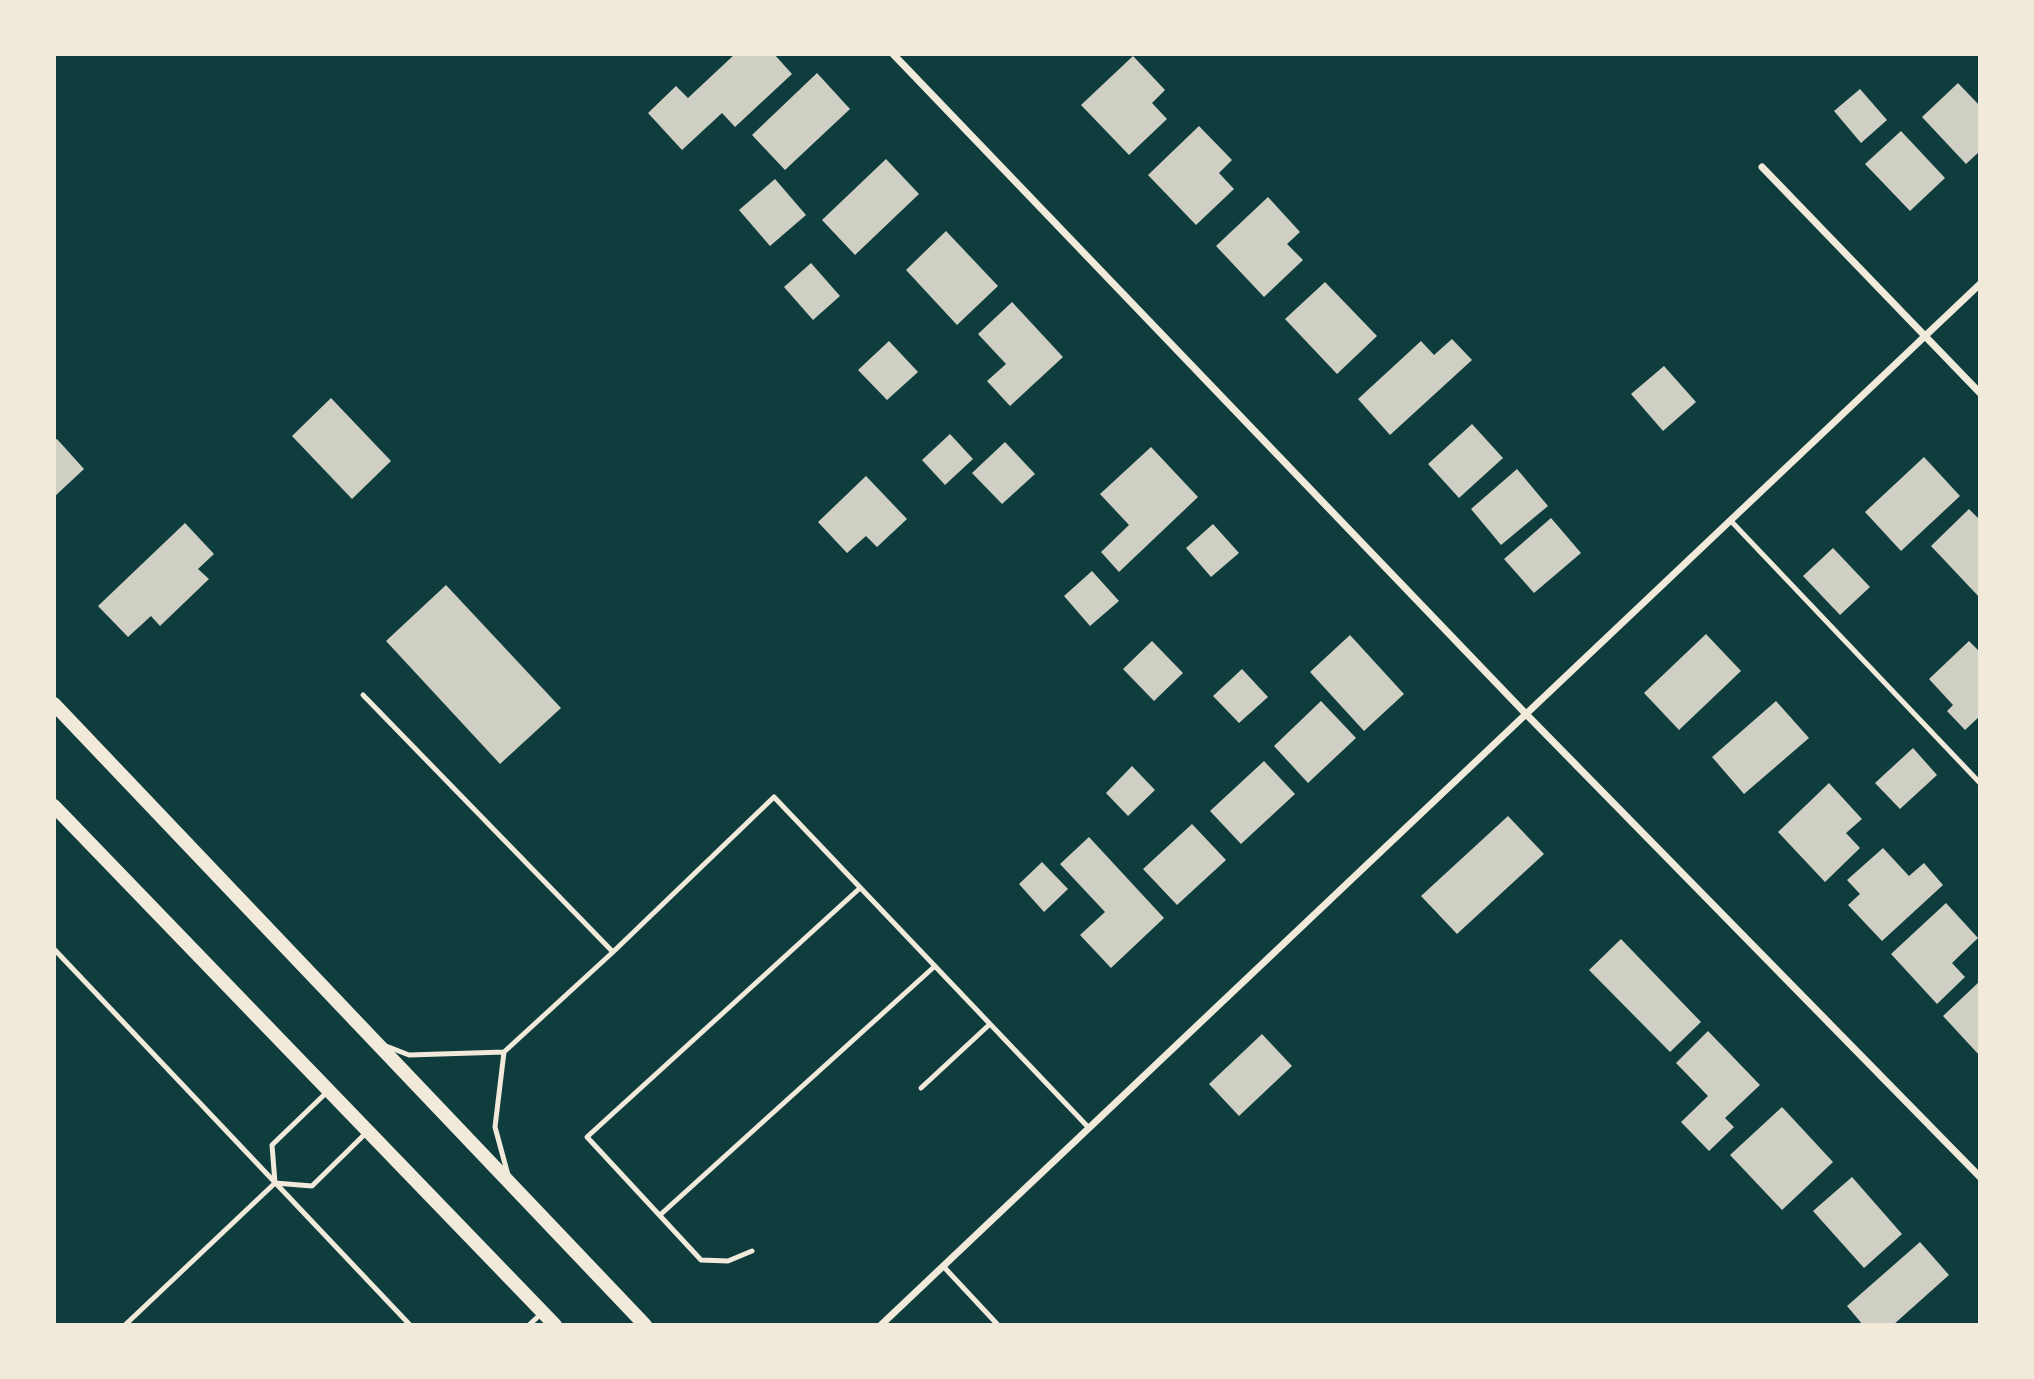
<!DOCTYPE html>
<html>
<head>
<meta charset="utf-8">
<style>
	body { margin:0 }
	#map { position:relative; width:2034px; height:1379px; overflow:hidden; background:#0f3d3e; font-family:Signika,sans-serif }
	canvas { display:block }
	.frame { position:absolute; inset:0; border:56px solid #f1e9da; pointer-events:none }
</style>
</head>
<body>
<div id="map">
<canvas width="2034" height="1379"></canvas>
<div class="frame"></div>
</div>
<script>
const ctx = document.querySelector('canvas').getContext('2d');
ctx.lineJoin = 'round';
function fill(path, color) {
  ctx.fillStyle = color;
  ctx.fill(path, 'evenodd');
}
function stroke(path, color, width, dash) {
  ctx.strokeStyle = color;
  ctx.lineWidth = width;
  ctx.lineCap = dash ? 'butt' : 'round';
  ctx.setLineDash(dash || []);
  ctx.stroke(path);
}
const building = new Path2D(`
	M735,54H774L792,74L735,127L722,113L682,150L648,113L676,86L688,98Z
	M1133,56L1165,90L1152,103L1167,119L1129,155L1081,105Z
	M817,73L850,109L785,170L752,135Z
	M1958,83L1980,106V151L1966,164L1922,117Z
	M1860,89L1887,120L1861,143L1834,111Z
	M1199,126L1232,160L1219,173L1234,189L1196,225L1148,175Z
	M1901,131L1945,178L1910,211L1865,164Z
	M886,159L919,194L855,255L822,220Z
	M775,179L806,215L770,246L739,210Z
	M1268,197L1300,232L1287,244L1303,260L1264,297L1216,246Z
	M946,231L998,286L957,325L906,270Z
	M811,263L840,296L813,320L784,287Z
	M1325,282L1377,336L1337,374L1285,319Z
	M1012,302L1063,357L1010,406L987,381L1006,364L978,334Z
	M1452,339L1472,360L1390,435L1358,399L1421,341L1434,355Z
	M889,341L918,372L887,400L858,370Z
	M1664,366L1696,402L1663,431L1631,394Z
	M331,398L391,461L352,499L292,436Z
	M1472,424L1503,458L1459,498L1428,464Z
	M950,434L973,459L945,485L922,460Z
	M57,439L84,469L54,497V441Z
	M1005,442L1035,474L1002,504L972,473Z
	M1151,447L1198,497L1119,572L1101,552L1129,525L1100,494Z
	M1924,457L1960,496L1901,551L1865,512Z
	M1517,469L1548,506L1501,545L1471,509Z
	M866,476L907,519L877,547L866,536L847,553L818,522Z
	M1969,509L1980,520V598L1931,546Z
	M1551,518L1581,553L1534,593L1504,559Z
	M185,523L214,554L198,569L209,579L160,626L151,616L128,637L98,606Z
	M1213,524L1239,553L1211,577L1186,548Z
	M1833,548L1870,587L1840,615L1803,576Z
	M1092,571L1119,601L1090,626L1064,596Z
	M446,585L561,708L500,764L386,641Z
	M1706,634L1741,671L1679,730L1644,693Z
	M1350,635L1404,694L1364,731L1310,672Z
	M1152,641L1183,673L1154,701L1123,669Z
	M1969,641L1980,652V716L1965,730L1947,711L1953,705L1929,679Z
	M1242,669L1268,697L1239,723L1213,696Z
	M1321,701L1356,738L1308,783L1274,746Z
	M1776,701L1809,738L1744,794L1712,757Z
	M1913,748L1937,775L1900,809L1875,783Z
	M1264,761L1295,794L1241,844L1210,811Z
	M1132,766L1155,790L1128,816L1106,793Z
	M1829,783L1862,819L1846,833L1860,848L1825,882L1778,832Z
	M1508,816L1544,854L1457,934L1421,896Z
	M1192,824L1226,860L1177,905L1143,869Z
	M1089,837L1164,918L1111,968L1080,935L1105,912L1060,864Z
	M1883,848L1909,876L1924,863L1943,885L1882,941L1848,905L1860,894L1847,880Z
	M1042,862L1068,889L1044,912L1019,884Z
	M1946,903L1978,938L1952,963L1965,977L1937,1004L1891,954Z
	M1621,939L1701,1022L1670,1052L1589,970Z
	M1980,981V1056L1943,1016Z
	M1708,1031L1760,1085L1725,1118L1734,1127L1709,1151L1681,1122L1708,1096L1676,1063Z
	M1262,1034L1292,1066L1239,1116L1209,1084Z
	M1782,1107L1833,1162L1782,1210L1730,1155Z
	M1852,1177L1902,1234L1864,1268L1813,1211Z
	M1920,1242L1949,1275L1893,1325H1863L1847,1306Z`);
const service = new Path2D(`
	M1730,520L1980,783
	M363,695L613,952L774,797L1089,1128
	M54,949L410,1325
	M386,1046L409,1055L504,1052
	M921,1088L990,1024
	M327,1092L272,1145L275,1183L312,1186L368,1131
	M508,1175L495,1127L504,1052L613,952
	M660,1215L935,966
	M752,1251L728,1261L701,1260L587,1137L860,888
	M943,1266L998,1325
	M125,1325L275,1183
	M529,1325L542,1313`);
const minor = new Path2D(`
	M893,54L1526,714L1980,1177
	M1762,167L1980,393
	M881,1325L1980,284`);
const secondary = new Path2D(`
	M54,704L645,1325
	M54,806L555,1325`);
fill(building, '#cfcfc3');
stroke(service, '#f1e9da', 5);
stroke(minor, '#f1e9da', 7);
stroke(secondary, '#f1e9da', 14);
</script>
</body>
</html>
